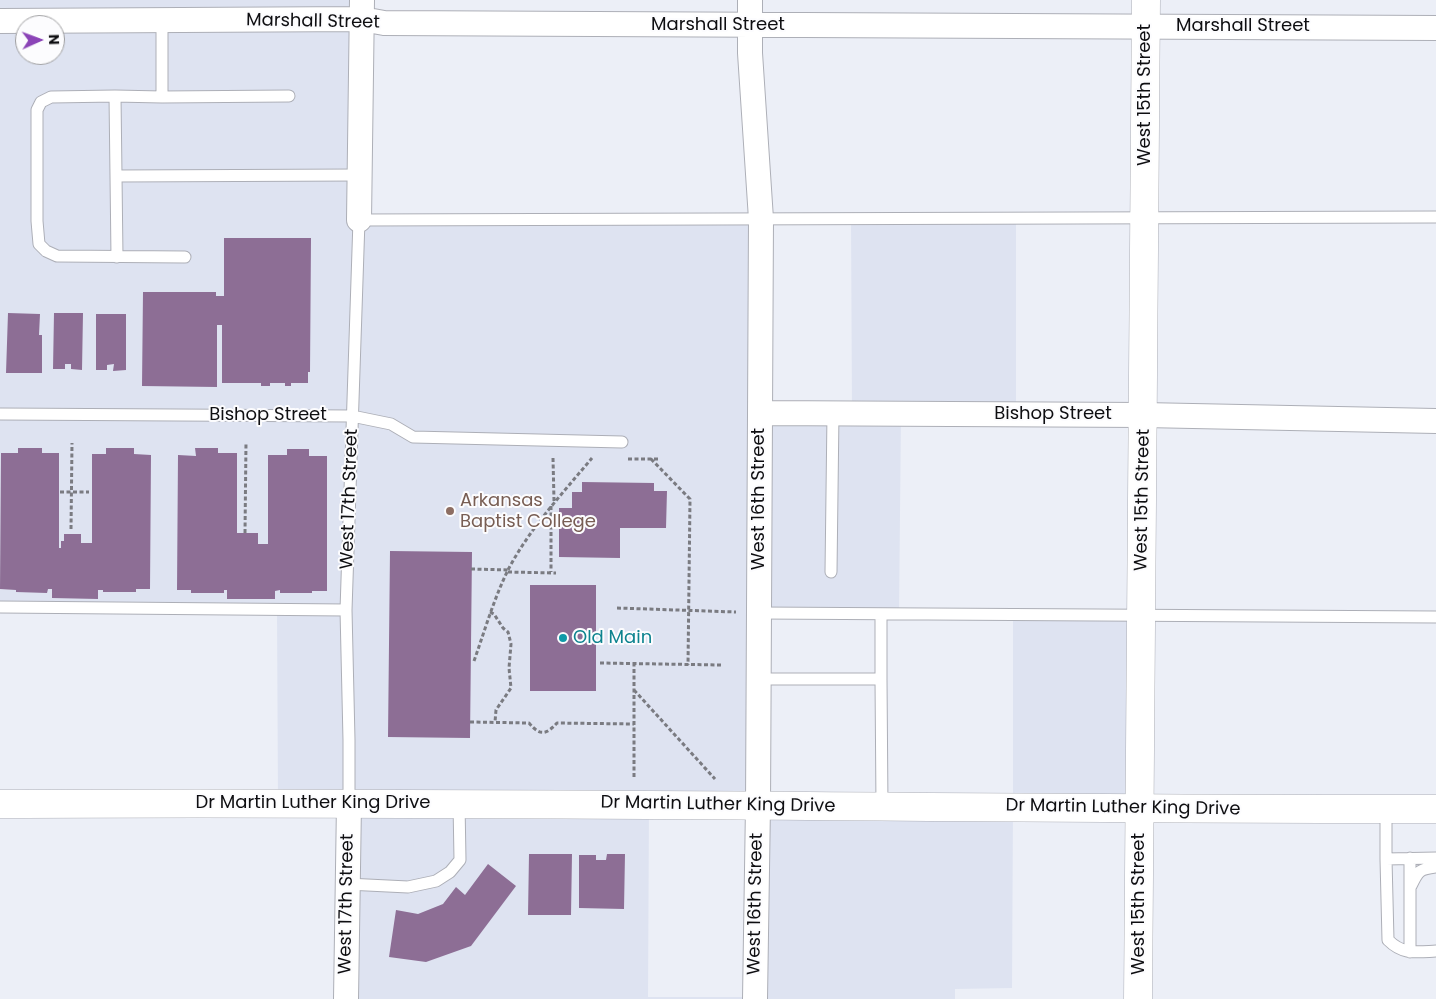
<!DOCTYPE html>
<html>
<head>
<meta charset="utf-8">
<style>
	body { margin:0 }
	#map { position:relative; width:1436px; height:999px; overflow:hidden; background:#eceff7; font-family:Poppins,sans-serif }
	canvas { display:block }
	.north { position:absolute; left:15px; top:15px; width:50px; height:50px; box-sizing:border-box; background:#fcfcfe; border:1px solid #9d9d9f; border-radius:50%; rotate:88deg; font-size:14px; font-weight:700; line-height:20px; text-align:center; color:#0e0e11 }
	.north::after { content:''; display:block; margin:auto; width:18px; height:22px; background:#8b44b7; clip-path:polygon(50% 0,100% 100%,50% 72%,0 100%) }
</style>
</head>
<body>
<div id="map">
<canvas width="1436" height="999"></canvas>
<div class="north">N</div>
</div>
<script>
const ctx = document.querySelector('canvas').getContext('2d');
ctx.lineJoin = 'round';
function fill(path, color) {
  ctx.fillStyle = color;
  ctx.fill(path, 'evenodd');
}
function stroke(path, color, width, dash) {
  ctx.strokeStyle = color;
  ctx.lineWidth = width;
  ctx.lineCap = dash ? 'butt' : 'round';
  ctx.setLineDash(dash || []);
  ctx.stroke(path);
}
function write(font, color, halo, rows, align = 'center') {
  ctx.font = font + ' Poppins,sans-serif';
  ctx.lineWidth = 4;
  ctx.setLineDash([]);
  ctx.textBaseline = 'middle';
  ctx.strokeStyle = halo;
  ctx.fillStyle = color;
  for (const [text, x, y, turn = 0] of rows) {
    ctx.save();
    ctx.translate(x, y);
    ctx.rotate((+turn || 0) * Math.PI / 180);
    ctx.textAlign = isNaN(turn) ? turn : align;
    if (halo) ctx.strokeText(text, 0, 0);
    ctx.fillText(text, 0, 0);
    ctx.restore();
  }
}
const built = new Path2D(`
	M0,0H362L359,220L761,219L760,413H852L851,218H1016V414H901L899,614L759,613L758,804L1013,807V614L1141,615L1139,809L1013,807L1012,988L955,989V999H346L349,803L278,802L277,610L0,607ZM25,25H55V55H25ZM649,804L758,805L755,997H648Z`);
const building = new Path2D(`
	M224,238H311L310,372H308V383H291V386H285V383H270V386H261V383H222V325H217V387L142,386L143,292H216V296H224Z
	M8,313L40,314L39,335H42V373H6Z
	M54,313H83L82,370L71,369V364H65V369H53Z
	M96,314H126V370L113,371L114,364L107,365V370H96Z
	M18,448H42V453H59V548H61V541H64V534H81V543H92V454H106V448H134V454L151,455L150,589H136V592H103V590H98V599L52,598V589H48L47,593L16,592V590L0,589L1,453H18Z
	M195,448H218V453H237V533H258V544H268V455H287V449H309V456H327V591H312V593H280V590L275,591V599H227V590H224V593H191V590H177L178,455L196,456Z
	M582,482L654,483V491H667L666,528H620V558L559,557V508H572V492H582Z
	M390,551L472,552L470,738L388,737Z
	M530,585H596V691H530Z
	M529,854H572L571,915H528Z
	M607,854H625L624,909L579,908V855H596V860H606Z
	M488,864L516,886L471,946L426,962L389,957L396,910L418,914L443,904L456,887L465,895Z`);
const path = new Path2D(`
	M553,458L554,501
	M628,459H660
	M651,459L690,499L688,665
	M60,492H89
	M551,506V572
	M71,529L72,443
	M245,533L246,442
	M471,569L509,570
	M508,572L556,573
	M617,608L736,612
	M490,612L494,614L503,628L508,632L511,644L509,668L511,688L496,710L495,722
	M474,661C485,630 494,598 509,568C531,527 562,494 592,458
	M600,663L721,665
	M634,690L715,779
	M470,722L529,723C540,736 546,735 557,723L634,724
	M634,777V663`);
const service = new Path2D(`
	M162,20V97L115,96L116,176L359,175
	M115,96L51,97L41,102L37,110V221L39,244L46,251L57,256L185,257
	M162,97L289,96
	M116,176L117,257
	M0,414L352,416L391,424L413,437L622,442
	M831,572L833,413
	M0,607L346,610
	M759,613L1436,617
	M881,614V679
	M759,679H881L882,807
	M349,803V740L346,610L359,220L1436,217
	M1386,809V859
	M1436,858L1386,859L1388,940C1403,955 1416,952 1436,951
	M347,884L408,887L436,881L450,872L460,860L459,803
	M1411,886C1418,871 1419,869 1436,867
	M1410,952V858`);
const minor = new Path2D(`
	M750,0V53L761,219L758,805L755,999
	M0,21L362,19L384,23L1436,28
	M359,220L362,0
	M760,413L1144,415L1436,421
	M346,999L349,803`);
const tertiary = new Path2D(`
	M1138,999L1146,0`);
const secondary = new Path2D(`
	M0,804C479,801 957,809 1436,809`);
const markers = [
	[450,511,5,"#8d6e63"],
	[563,638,5,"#0f9aa8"]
];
const streetNames = [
	["Marshall Street",313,22,1],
	["Marshall Street",718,25],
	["Marshall Street",1243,26],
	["West 15th Street",1145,95,-90],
	["Bishop Street",1053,414],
	["Bishop Street",268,415],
	["West 17th Street",350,499,-88],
	["West 16th Street",759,499,-90],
	["West 15th Street",1143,500,-89],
	["Dr Martin Luther King Drive",313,803],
	["Dr Martin Luther King Drive",718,805,1],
	["Dr Martin Luther King Drive",1123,808,1],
	["West 17th Street",347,904,-89],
	["West 16th Street",756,904,-89],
	["West 15th Street",1139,904,-90]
];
const educationNames = [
	["Arkansas",460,501],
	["Baptist College",460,522]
];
const cultureNames = [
	["Old Main",573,638]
];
fill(built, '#dee3f1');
fill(building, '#8d6e95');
stroke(service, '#adafb7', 13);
stroke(minor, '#adafb7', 26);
stroke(tertiary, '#adafb7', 29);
stroke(secondary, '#adafb7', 29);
stroke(path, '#7a7b81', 3, [4, 2.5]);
stroke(service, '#fff', 11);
stroke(minor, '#fff', 24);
stroke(tertiary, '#fff', 28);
stroke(secondary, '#fff', 28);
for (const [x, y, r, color] of markers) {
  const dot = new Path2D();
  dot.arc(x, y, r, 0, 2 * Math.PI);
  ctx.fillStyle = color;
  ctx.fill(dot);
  stroke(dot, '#fcfcfe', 2);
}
write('18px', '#0e0e11', '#fcfcfe', streetNames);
write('18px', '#785e54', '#fcfcfe', educationNames, 'left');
write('18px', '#0d838f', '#fcfcfe', cultureNames, 'left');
</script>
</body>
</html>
